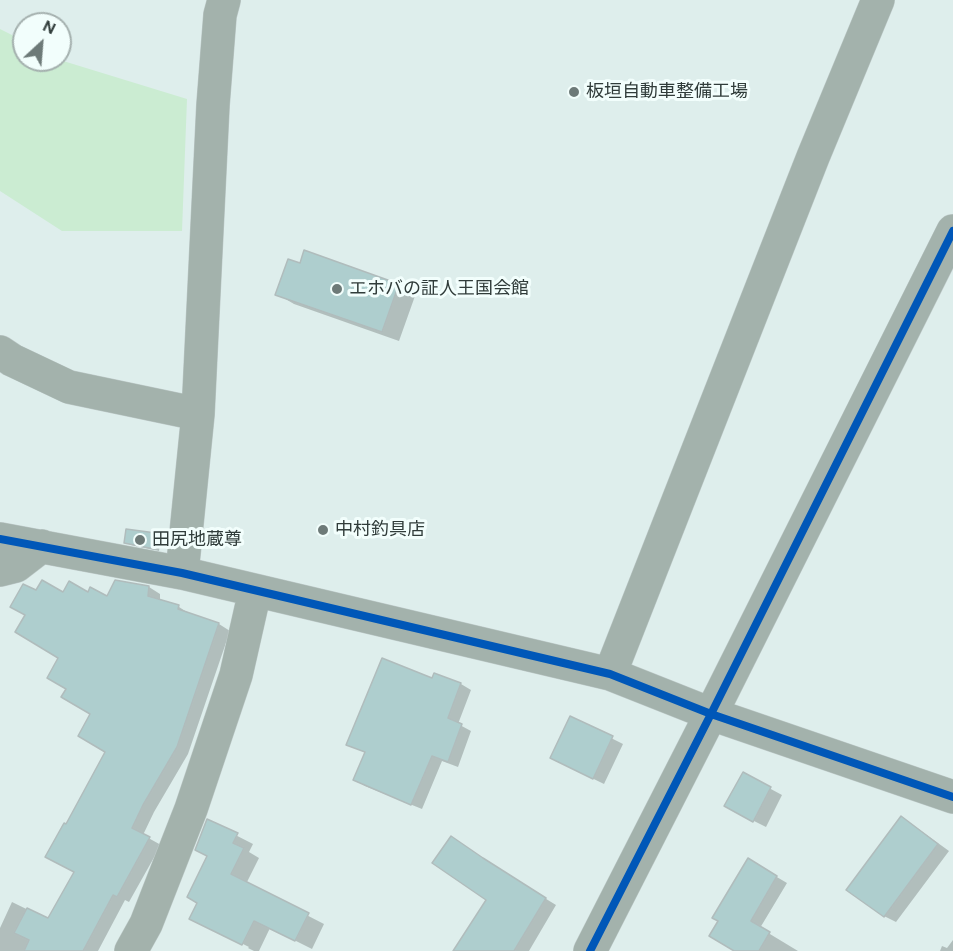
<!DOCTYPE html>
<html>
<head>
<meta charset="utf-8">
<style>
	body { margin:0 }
	#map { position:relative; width:953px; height:951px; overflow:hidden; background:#deeeec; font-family:"DM Sans",sans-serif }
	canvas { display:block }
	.north { position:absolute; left:12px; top:12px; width:60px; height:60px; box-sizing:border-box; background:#f2fefc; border:2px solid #a4b0ae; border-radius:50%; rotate:26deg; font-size:16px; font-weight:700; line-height:24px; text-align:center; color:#303c3a }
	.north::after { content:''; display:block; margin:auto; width:21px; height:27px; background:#6d7a78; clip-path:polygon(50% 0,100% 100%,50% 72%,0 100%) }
</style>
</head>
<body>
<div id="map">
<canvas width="953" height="951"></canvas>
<div class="north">N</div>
</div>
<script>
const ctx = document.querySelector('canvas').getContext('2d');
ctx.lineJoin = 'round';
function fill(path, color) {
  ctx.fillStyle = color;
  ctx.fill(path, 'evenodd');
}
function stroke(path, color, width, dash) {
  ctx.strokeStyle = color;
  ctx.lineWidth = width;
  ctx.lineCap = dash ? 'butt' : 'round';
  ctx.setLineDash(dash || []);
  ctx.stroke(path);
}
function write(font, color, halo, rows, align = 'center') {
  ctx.font = font + ' "DM Sans","Noto Sans JP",sans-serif';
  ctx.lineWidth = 6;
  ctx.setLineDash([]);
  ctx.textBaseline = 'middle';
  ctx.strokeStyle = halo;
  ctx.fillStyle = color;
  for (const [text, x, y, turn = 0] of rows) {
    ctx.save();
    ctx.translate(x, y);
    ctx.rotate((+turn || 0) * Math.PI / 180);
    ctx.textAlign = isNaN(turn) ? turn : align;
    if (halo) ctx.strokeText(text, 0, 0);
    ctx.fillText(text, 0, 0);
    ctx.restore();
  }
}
const green = new Path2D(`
	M0,29L24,41V60H60L187,99L182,231H62L0,191Z`);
const shadow = new Path2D(`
	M398,286L415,296L399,341L294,304L277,294Z
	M155,535L161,538L159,551L131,545L126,542Z
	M116,581L149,587L160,594V601L179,607L190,614L219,624L230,631L188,754L154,812L143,835L161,845L129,902L125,900L98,951H0V928L12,902L49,920L75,872L67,826L107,751L92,714L68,688L60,657L36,592L63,595L88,594L108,598Z
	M435,675L461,684L471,690L458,724L471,731L458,767L442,761L422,809L365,786L355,780L366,753L348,744L433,680Z
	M571,718L623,744L604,784L563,764Z
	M743,774L782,795L766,827L738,813Z
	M901,818L913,825L949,851L896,922L884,916Z
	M208,821L253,844L249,852L259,858L246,884L324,924L312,949L270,928L259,951H254L248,948L249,947L205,925L199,902L209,856Z
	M748,860L787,883L760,928L798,951H737Z
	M494,867L556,905L529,951H455L488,900Z
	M953,940V951H940L942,946L947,948Z`);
const building = new Path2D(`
	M304,250L399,284L382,332L275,295L288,259L300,263Z
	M126,529L156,533L154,549L124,543Z
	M42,580L63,592L69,581L88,592L90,587L107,596L115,580L149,586L148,596L179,605L178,609L219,623L177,747L143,805L132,828L150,837L117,897L113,895L83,951H24L29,940L14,933L27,908L48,918L74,872L45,857L64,823L66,824L105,752L78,736L90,714L61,697L66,689L47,678L58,658L15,632L25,615L10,607L23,584L36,590Z
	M382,658L432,678L434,673L461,683L448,718L462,724L448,762L432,756L411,805L353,780L365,752L346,745Z
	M570,716L613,736L593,779L550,758Z
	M743,772L771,787L753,822L724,806Z
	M901,816L938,844L884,917L846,890Z
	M207,819L238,833L233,843L244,848L231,874L309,913L295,941L254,921L242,945L189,919L197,903L187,897L207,856L195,850Z
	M451,836L483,858L546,898L514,951H453L486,900L432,863Z
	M748,858L777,876L751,921L770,932L759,951H734L709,936L718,921L712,918Z`);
const minor = new Path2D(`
	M0,352L12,360L69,387L198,414
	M0,539L182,573L610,674L711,714L953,797
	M0,570L16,566L42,546
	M182,573L198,414L213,105L220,15L224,0
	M610,674L813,157L878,0
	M131,951L146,924L191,809L236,675L255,591
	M590,951L711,714L953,231`);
const cycleway = new Path2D(`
	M0,539L182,573L610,674L711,714L953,797
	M590,951L711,714L953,231`);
const markers = [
	[574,92,6,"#6d7a78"],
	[337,289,6,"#6d7a78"],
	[323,530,6,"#6d7a78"],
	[140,540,6,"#6d7a78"]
];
const poiNames = [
	["板垣自動車整備工場",586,92],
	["エホバの証人王国会館",349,289],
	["中村釣具店",335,530],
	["田尻地蔵尊",152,540]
];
fill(green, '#cbecd2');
fill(shadow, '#0003');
fill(building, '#aecece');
stroke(building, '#b0bcbc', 1.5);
stroke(minor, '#bdc9c8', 34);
stroke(minor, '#a3b2ac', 33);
stroke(cycleway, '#0057b8', 8);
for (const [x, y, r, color] of markers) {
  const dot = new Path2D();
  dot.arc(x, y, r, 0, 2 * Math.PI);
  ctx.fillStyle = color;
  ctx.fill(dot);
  stroke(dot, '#f2fefc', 2);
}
write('18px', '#303c3a', '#f2fefc', poiNames, 'left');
</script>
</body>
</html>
